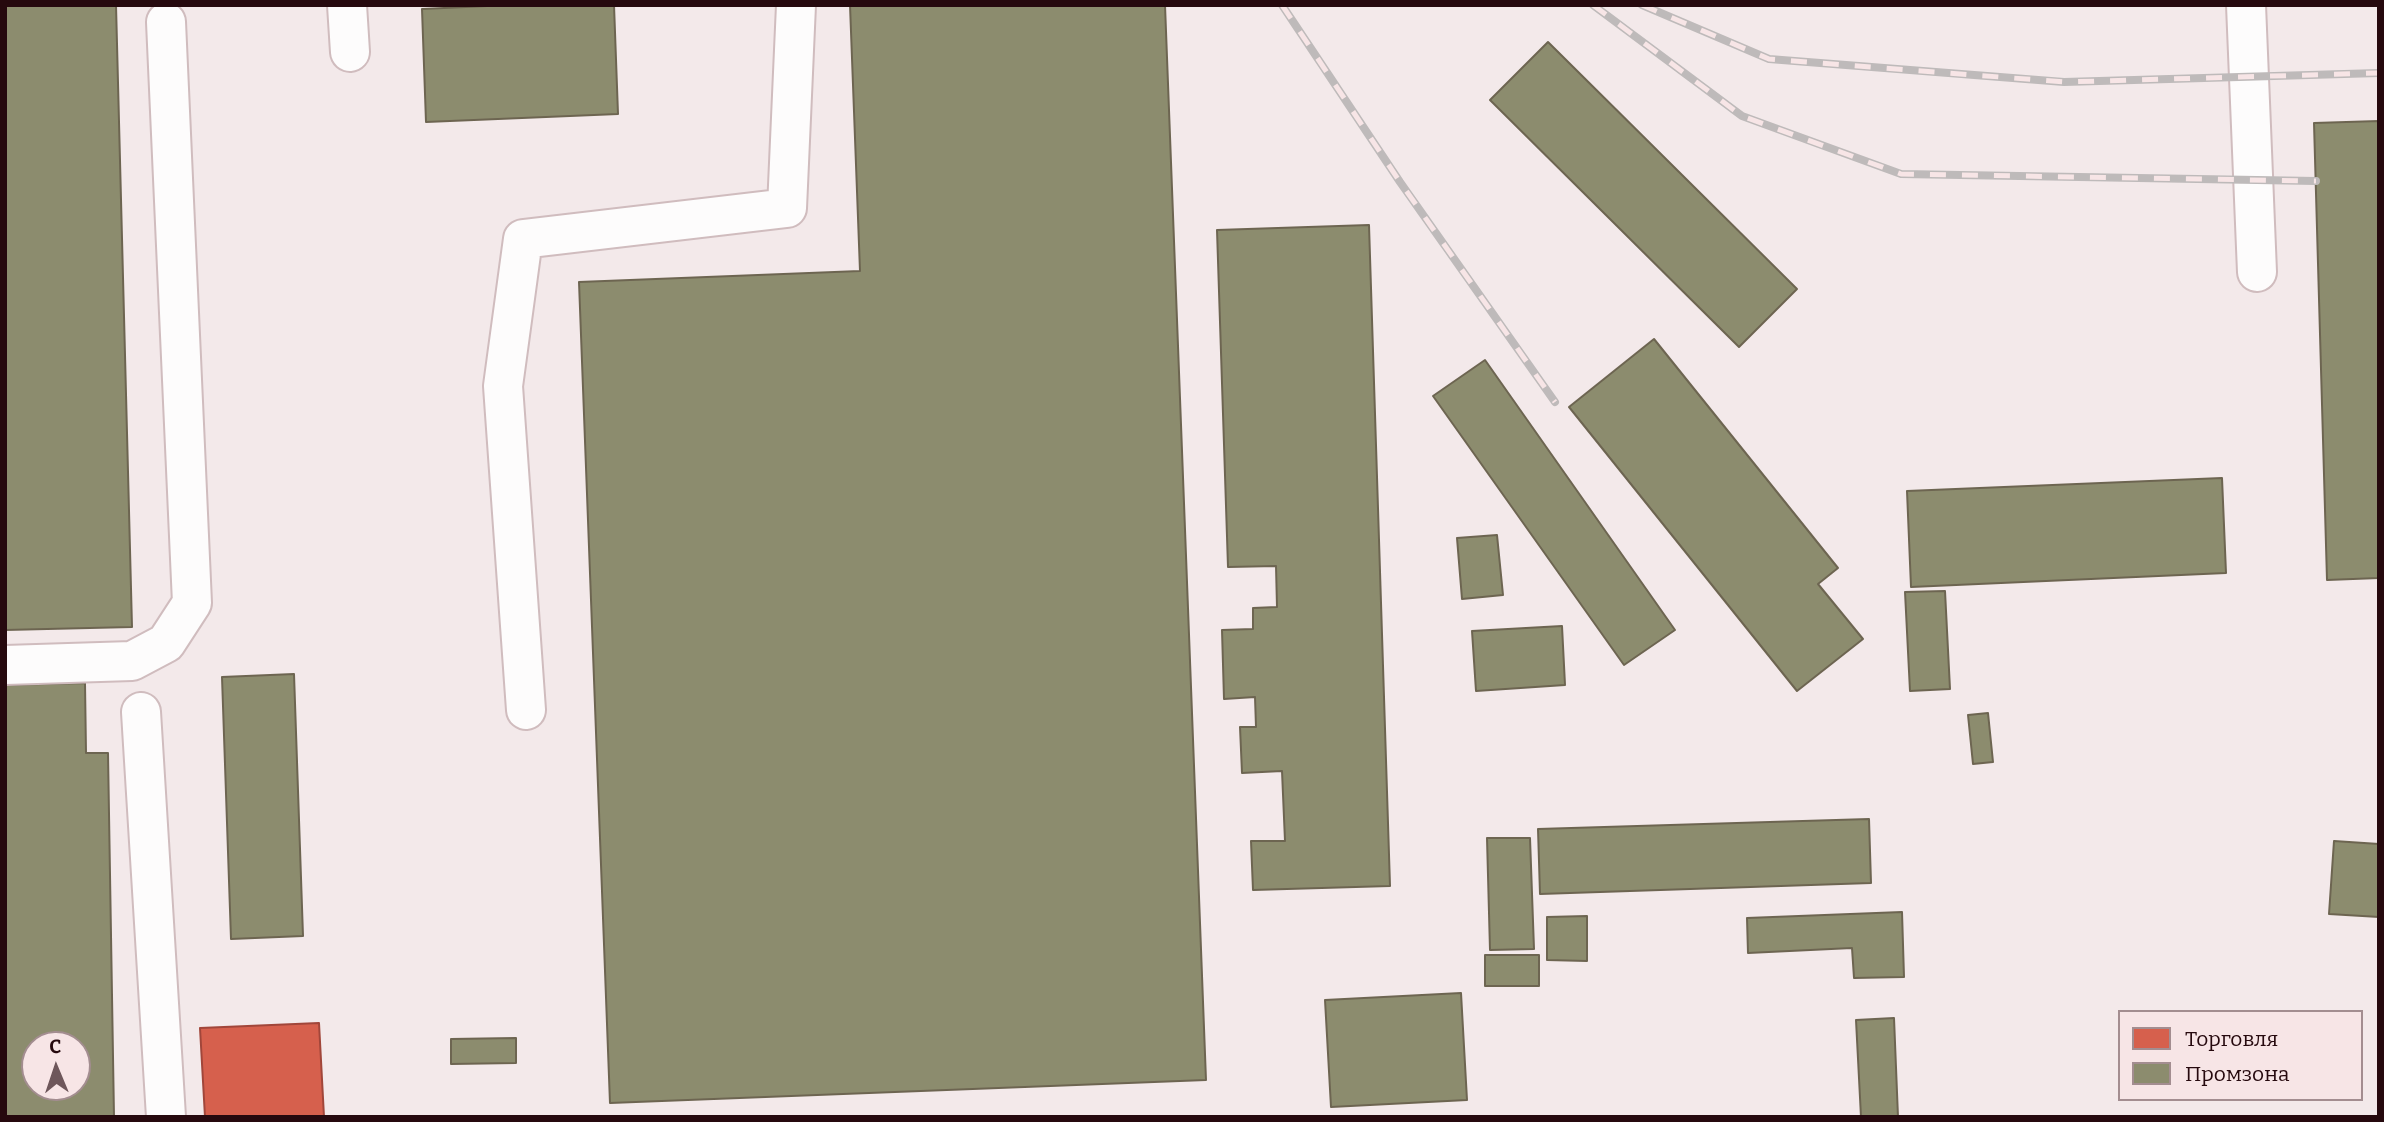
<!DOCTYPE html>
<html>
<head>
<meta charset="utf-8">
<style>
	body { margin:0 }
	#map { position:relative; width:2384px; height:1122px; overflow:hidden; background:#f3e9ea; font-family:Bitter,serif }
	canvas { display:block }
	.frame { position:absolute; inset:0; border:7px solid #26090e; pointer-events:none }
	.legend { position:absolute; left:2118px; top:1010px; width:245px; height:91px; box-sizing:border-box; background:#f7e5e6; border:2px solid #a38d90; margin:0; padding:9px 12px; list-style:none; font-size:21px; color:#26090e }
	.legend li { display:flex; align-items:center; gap:14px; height:35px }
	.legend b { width:35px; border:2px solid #a38d90 }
	.north { position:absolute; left:21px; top:1031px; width:70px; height:70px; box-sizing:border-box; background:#f7e5e6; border:2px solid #a38d90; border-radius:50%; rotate:358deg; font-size:19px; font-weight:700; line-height:28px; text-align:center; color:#26090e }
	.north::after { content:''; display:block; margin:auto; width:24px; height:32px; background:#6e575b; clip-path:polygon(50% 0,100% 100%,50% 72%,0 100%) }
</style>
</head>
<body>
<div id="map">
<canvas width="2384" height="1122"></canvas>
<div class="frame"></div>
<ul class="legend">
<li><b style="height:19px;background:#d6604d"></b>Торговля</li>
<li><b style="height:19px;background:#8c8c6e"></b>Промзона</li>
</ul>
<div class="north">С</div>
</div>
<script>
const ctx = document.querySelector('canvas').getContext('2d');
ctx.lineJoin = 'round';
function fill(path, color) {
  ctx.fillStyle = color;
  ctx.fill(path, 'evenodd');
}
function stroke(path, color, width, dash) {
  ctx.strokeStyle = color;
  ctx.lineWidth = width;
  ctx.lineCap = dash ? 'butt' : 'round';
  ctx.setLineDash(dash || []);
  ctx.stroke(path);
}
const shops = new Path2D(`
	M319,1023L324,1117H205L200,1028Z`);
const industry = new Path2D(`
	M5,5H116L132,627L5,630Z
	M509,5H614L618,114L426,122L422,9Z
	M850,5H1165L1206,1080L610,1103L579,282L860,271Z
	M1548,42L1797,289L1739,347L1490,100Z
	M2379,121V578L2327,580L2314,123Z
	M1369,225L1390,886L1253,890L1251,841H1285L1282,771L1242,773L1240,727H1256L1255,697L1224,699L1222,630L1253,629V608L1277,607L1276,566L1228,567L1217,230Z
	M1654,339L1838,568L1818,584L1863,639L1797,691L1569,407Z
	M1485,360L1675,630L1624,665L1433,396Z
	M2222,478L2226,573L1911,587L1907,491Z
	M1497,535L1503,595L1462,599L1457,538Z
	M1945,591L1950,689L1910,691L1905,592Z
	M1562,626L1565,685L1476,691L1472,631Z
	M294,674L303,936L231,939L222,677Z
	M85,683L86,753H108L114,1117H5V685ZM35,1045H77V1087H35Z
	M1988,713L1993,762L1973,764L1968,715Z
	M1869,819L1871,883L1540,894L1538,829Z
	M1487,838H1530L1534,949L1490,950Z
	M2334,841L2379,844V917L2329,914Z
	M1902,912L1904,977L1854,978L1852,948L1748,953L1747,918Z
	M1587,916V961L1547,960V917Z
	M1485,955H1539V986H1485Z
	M1461,993L1467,1100L1331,1107L1325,1000Z
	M1894,1018L1898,1117H1861L1856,1020Z
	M516,1038V1063L451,1064V1039Z`);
const minor = new Path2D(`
	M347,5L350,52
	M2246,5L2257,272
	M5,665L132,661L166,643L192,603L166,22
	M526,710L503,386L523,239L787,208L796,5
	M141,712L166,1117`);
const rail = new Path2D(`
	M1282,5L1400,182L1555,402
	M1593,5L1742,116L1901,174L2316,181
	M1642,5L1769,59L2064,82L2379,73`);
fill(shops, '#d6604d');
stroke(shops, '#a1463a', 2);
fill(industry, '#8c8c6e');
stroke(industry, '#6d6551', 2);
stroke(minor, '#d0bcbe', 42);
stroke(minor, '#fdfcfc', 38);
stroke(rail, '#bebaba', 8);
stroke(rail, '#f7e5e6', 5, [16]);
</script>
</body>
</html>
